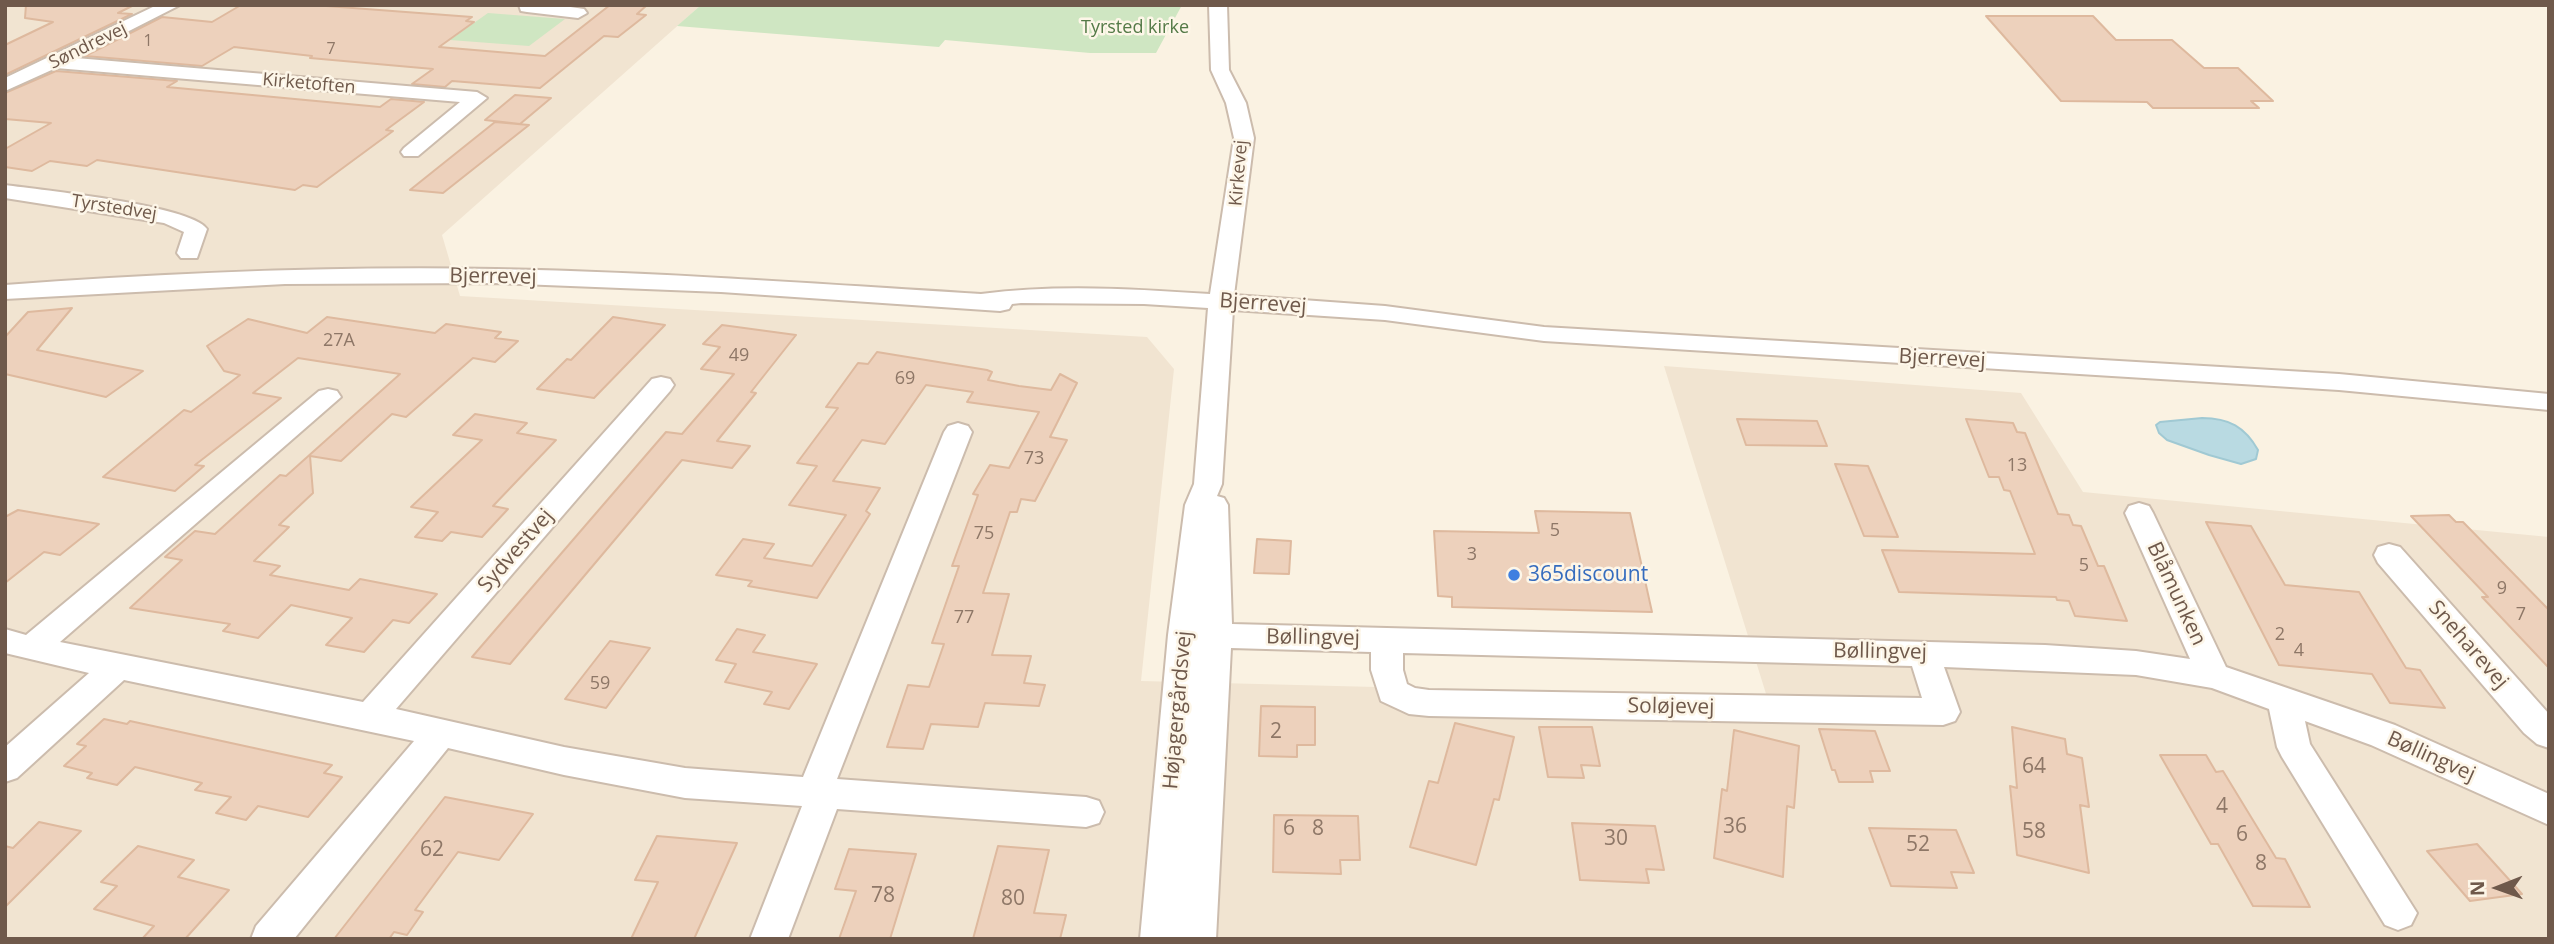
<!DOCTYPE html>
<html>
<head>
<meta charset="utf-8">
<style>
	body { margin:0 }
	#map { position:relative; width:2554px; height:944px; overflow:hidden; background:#faf2e2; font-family:"Open Sans",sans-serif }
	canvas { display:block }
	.frame { position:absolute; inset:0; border:7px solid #6f594b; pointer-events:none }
	.north { position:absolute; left:2463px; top:853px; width:70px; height:70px; -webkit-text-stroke:5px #fdf6e8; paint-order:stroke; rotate:269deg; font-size:19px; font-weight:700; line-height:28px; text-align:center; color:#6f594b }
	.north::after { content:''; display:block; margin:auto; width:24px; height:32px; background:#6f594b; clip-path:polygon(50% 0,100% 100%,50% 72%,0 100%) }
</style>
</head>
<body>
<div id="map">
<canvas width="2554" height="944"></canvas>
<div class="frame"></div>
<div class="north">N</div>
</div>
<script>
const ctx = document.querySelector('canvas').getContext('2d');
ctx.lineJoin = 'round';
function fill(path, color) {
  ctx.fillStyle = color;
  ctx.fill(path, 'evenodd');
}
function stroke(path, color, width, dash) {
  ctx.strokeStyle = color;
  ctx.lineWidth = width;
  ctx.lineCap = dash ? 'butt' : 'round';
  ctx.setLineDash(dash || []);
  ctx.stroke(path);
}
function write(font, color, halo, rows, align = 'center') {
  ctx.font = font + ' "Open Sans",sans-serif';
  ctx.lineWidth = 5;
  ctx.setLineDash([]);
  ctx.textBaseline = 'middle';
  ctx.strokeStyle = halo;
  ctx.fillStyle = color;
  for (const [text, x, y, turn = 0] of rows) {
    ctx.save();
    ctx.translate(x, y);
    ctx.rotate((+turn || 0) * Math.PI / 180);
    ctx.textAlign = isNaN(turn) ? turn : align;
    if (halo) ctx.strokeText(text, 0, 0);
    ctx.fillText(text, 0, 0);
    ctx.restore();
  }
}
const residential = new Path2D(`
	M5,5H701L442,235L460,296L1147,337L1174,369L1141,681L1767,697L1664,366L2021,393L2083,492L2549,537V939H5Z`);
const green = new Path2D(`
	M701,5H1182L1156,53H1090L945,40L939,47L677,26Z
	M488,13L565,19L529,46L450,40Z`);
const water = new Path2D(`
	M2202,418C2229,418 2245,427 2258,450L2256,459L2241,464L2209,455L2167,440L2159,433L2156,425L2160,422Z`);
const building = new Path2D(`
	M26,5H134L118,13L132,14L5,75V45L53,22L25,18Z
	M241,5H313L472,17L466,21L474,22L439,47L545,56L610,5H647L637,14L646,15L618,37L604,36L540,88L452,81L445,87L412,84L433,69L310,58L312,56L234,47L202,66L85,56L162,17L212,22Z
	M1986,16H2093L2116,40H2172L2204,68H2238L2273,101H2251L2259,108H2153L2147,102L2061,101Z
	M56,71L177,81L167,87L380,107L391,99L424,102L386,130L393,131L317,187L303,185L295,190L97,160L87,166L50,161L32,171L5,167V149L51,123L5,119V93Z
	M515,95L551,98L520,124L485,120Z
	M495,122L529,125L443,193L410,190Z
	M72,308L37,350L143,371L106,397L5,374V337L28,312Z
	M327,317L435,333L446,324L501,332L495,338L518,341L495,362L473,358L406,417L392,414L341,461L310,456L313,493L279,525L289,527L254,561L280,566L270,575L349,590L360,579L437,594L409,623L393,620L364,652L326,645L352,618L291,605L258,638L223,631L230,624L130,608L182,560L165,557L195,531L215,534L280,475L286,476L400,374L298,358L253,393L281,398L195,465L204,466L175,491L103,477L184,410L191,412L240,375L224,371L207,346L248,319L307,333Z
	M613,317L665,325L594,398L537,389L567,359L571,360Z
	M722,325L796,335L751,392L756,393L717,441L750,446L732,468L682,460L510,664L472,657L666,432L682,434L734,374L701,369L720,347L703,344Z
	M877,352L987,370L992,372L988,380L1019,386L1051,390L1060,374L1077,383L1050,437L1067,440L1035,501L1021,499L1017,512H1010L983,593L1009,594L992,655L1031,656L1024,683L1045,685L1039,706L985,703L978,727L931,724L923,749L887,747L908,685L929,687L944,644L932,643L959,566H952L978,495L973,494L990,465L1009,468L1039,412L967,402L973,392L926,385L885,444L862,440L833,481L880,488L866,511L870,514L817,598L748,586L752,581L716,575L743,539L774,544L764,558L812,566L846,515L789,505L817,466L797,463L838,408L826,407L858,363L868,364Z
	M475,414L527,423L517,433L556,440L493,506L508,509L482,537L451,532L442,541L415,537L438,512L411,507L482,440L453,435Z
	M1737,419L1817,421L1827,446L1746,445Z
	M1966,419L2013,423L2017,432L2025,433L2058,514L2069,515L2073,525L2081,526L2098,566H2104L2127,621L2075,616L2069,601L2057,600L2056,597L1899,592L1882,550L2035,554L2010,491L2004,490L1999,477H1989Z
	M1835,464L1868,466L1898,537L1864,536Z
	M18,510L99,524L60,555L44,552L5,583V517Z
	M1535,511L1630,513L1652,612L1452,607V597L1438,596L1434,531L1539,533Z
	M2449,515L2456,522H2463L2549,610V668L2482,597H2488L2411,516Z
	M2206,522L2251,526L2285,585L2359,592L2406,668L2420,670L2445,708L2390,703L2372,674L2279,665Z
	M1257,539L1291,541L1289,574L1254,573Z
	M737,629L765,635L753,652L817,664L789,709L764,704L772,692L725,682L736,664L716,660Z
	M610,641L650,648L606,708L565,699Z
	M1261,706L1315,707V745H1297V757L1259,756Z
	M104,719L127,724L130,721L332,765L324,773L342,777L308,817L258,806L246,820L216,813L231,797L195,790L202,783L135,767L117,785L87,778L92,773L64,766L86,746L77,744Z
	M1455,723L1514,737L1499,800L1494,799L1476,865L1410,847L1429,781L1438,783Z
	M1539,727H1592L1600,766L1581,765L1584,778L1548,777Z
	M2012,727L2065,739L2067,754L2082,758L2089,807L2080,805L2089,873L2017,855L2010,786L2017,788Z
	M1819,729L1875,731L1890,771H1870L1873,782H1839L1835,770H1832Z
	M1734,730L1799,746L1794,808L1787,806L1783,877L1714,858L1722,789L1727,791Z
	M2160,755H2206L2216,772L2223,771L2276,858L2285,859L2310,907L2253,906L2218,844H2211Z
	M445,797L533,814L499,860L458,852L415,910L423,912L407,935L394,932L389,939H334Z
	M1274,815L1358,816L1360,860H1340L1341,874L1273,872Z
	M39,822L81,831L5,907V846L13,848Z
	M1572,823L1655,826L1664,870L1646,869L1649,883L1580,880Z
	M1869,828L1956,830L1974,873L1951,872L1957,888L1891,886Z
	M657,836L737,843L694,939H631L658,882L635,880Z
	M2477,844L2522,894L2470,901L2427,851Z
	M138,846L194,860L178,877L229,890L185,939H142L154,926L94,909L117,886L101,882Z
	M998,846L1049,850L1034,913L1066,915L1060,939H973Z
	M849,849L916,854L890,939H839L856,891L835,889Z`);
const minor = new Path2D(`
	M157,5H180L76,58L477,92L487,98L418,156H404L401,152L404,148L460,102L56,68L5,91V78Z
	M519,5H557L584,9L587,13L578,18L527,12L521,11Z
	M1209,5H1227L1229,70L1246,103L1254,138L1234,295L1385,306L1544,327L2339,374L2549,394V410L2339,390L1544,341L1385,320L1233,310L1222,484L1217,496L1224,498L1228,505L1232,624L2045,645L2136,651L2190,659L2125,513L2129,506L2139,503L2149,506L2153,513L2226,667L2395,725L2549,794V825L2371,745L2305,721L2310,744L2417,913L2411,925L2398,930L2385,925L2282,757L2277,747L2269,709L2212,688L2136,675L1944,667L1960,712L1955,721L1943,725L1429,716L1409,714L1381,701L1371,670V652L1231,648L1216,939H1140L1168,635L1185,505L1194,484L1208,308L1144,304L1021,303L1012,304L1009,309L1000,311L721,292L495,283L285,284L5,299V285C169,273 332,266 496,269C658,272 819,284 981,294C1057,284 1134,289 1210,294L1234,138L1226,103L1211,70ZM1403,653L1912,666L1922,698L1429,690L1415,688L1407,684L1403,670Z
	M5,185C40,190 191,205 207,229L197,258H181L177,253L184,232L164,223L5,198Z
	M661,377L670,379L674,385L670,391L396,709L564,747L685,768L803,777L944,432L948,426L958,423L968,426L972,432L837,779L1086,797L1099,801L1104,812L1099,823L1086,827L837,809L788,939H750L802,806L685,798L564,775L448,748L294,939H251L256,926L414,741L124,680L17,778L5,782V747L89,673L5,653V629L26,635L319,391L328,389L337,391L341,397L60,642L363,702L652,379Z
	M2389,544L2400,547L2549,714V748L2537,744L2524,733L2378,563L2374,555L2378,547Z`);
const markers = [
	[1514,575,7,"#3f7fe0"]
];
const farNumbernames = [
	["1",148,41],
	["7",331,49]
];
const farParknames = [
	["Tyrsted kirke",1135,28]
];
const farStreetnames = [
	["Søndrevej",88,46,-26],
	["Kirketoften",309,84,5],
	["Kirkevej",1239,173,-85],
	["Tyrstedvej",114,208,9]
];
const numberNames = [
	["27A",339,341],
	["49",739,356],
	["69",905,379],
	["73",1034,459],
	["13",2017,466],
	["5",1555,531],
	["75",984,534],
	["3",1472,555],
	["5",2084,566],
	["9",2502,589],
	["7",2521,615],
	["77",964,618],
	["2",2280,635],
	["4",2299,651],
	["59",600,684]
];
const streetNames = [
	["Bjerrevej",493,277,1],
	["Bjerrevej",1263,304,4],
	["Bjerrevej",1942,359,3],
	["Sydvestvej",516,551,-49],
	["Blåmunken",2176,594,65],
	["Bøllingvej",1313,638,1],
	["Sneharevej",2468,645,49],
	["Bøllingvej",1880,652,1],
	["Soløjevej",1671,707,1],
	["Højagergårdsvej",1178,710,-85],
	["Bøllingvej",2431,757,24]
];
const shopNames = [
	["365discount",1528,575]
];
const nearNumbernames = [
	["2",1276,732],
	["64",2034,767],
	["4",2222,807],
	["36",1735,827],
	["6",1289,829],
	["8",1318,829],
	["58",2034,832],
	["6",2242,835],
	["30",1616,839],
	["52",1918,845],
	["62",432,850],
	["8",2261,864],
	["78",883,896],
	["80",1013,899]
];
fill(residential, '#f1e4d1');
fill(green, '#cfe6c2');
fill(water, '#b9dae2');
stroke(water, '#a0c9d3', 2);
fill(building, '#edd1bc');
stroke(building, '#deb99e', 2);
stroke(minor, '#ccbcad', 4);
fill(minor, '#fff');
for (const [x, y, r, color] of markers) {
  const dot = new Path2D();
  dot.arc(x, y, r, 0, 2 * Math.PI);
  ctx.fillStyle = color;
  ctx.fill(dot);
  stroke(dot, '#fdf6e8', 2.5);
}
write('16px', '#8e7767', null, farNumbernames);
write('18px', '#547a47', '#fdf6e8', farParknames);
write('18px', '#6f594b', '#fdf6e8', farStreetnames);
write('18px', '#8e7767', null, numberNames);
write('21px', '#6f594b', '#fdf6e8', streetNames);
write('21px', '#366cbe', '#fdf6e8', shopNames, 'left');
write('21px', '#8e7767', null, nearNumbernames);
</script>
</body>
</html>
